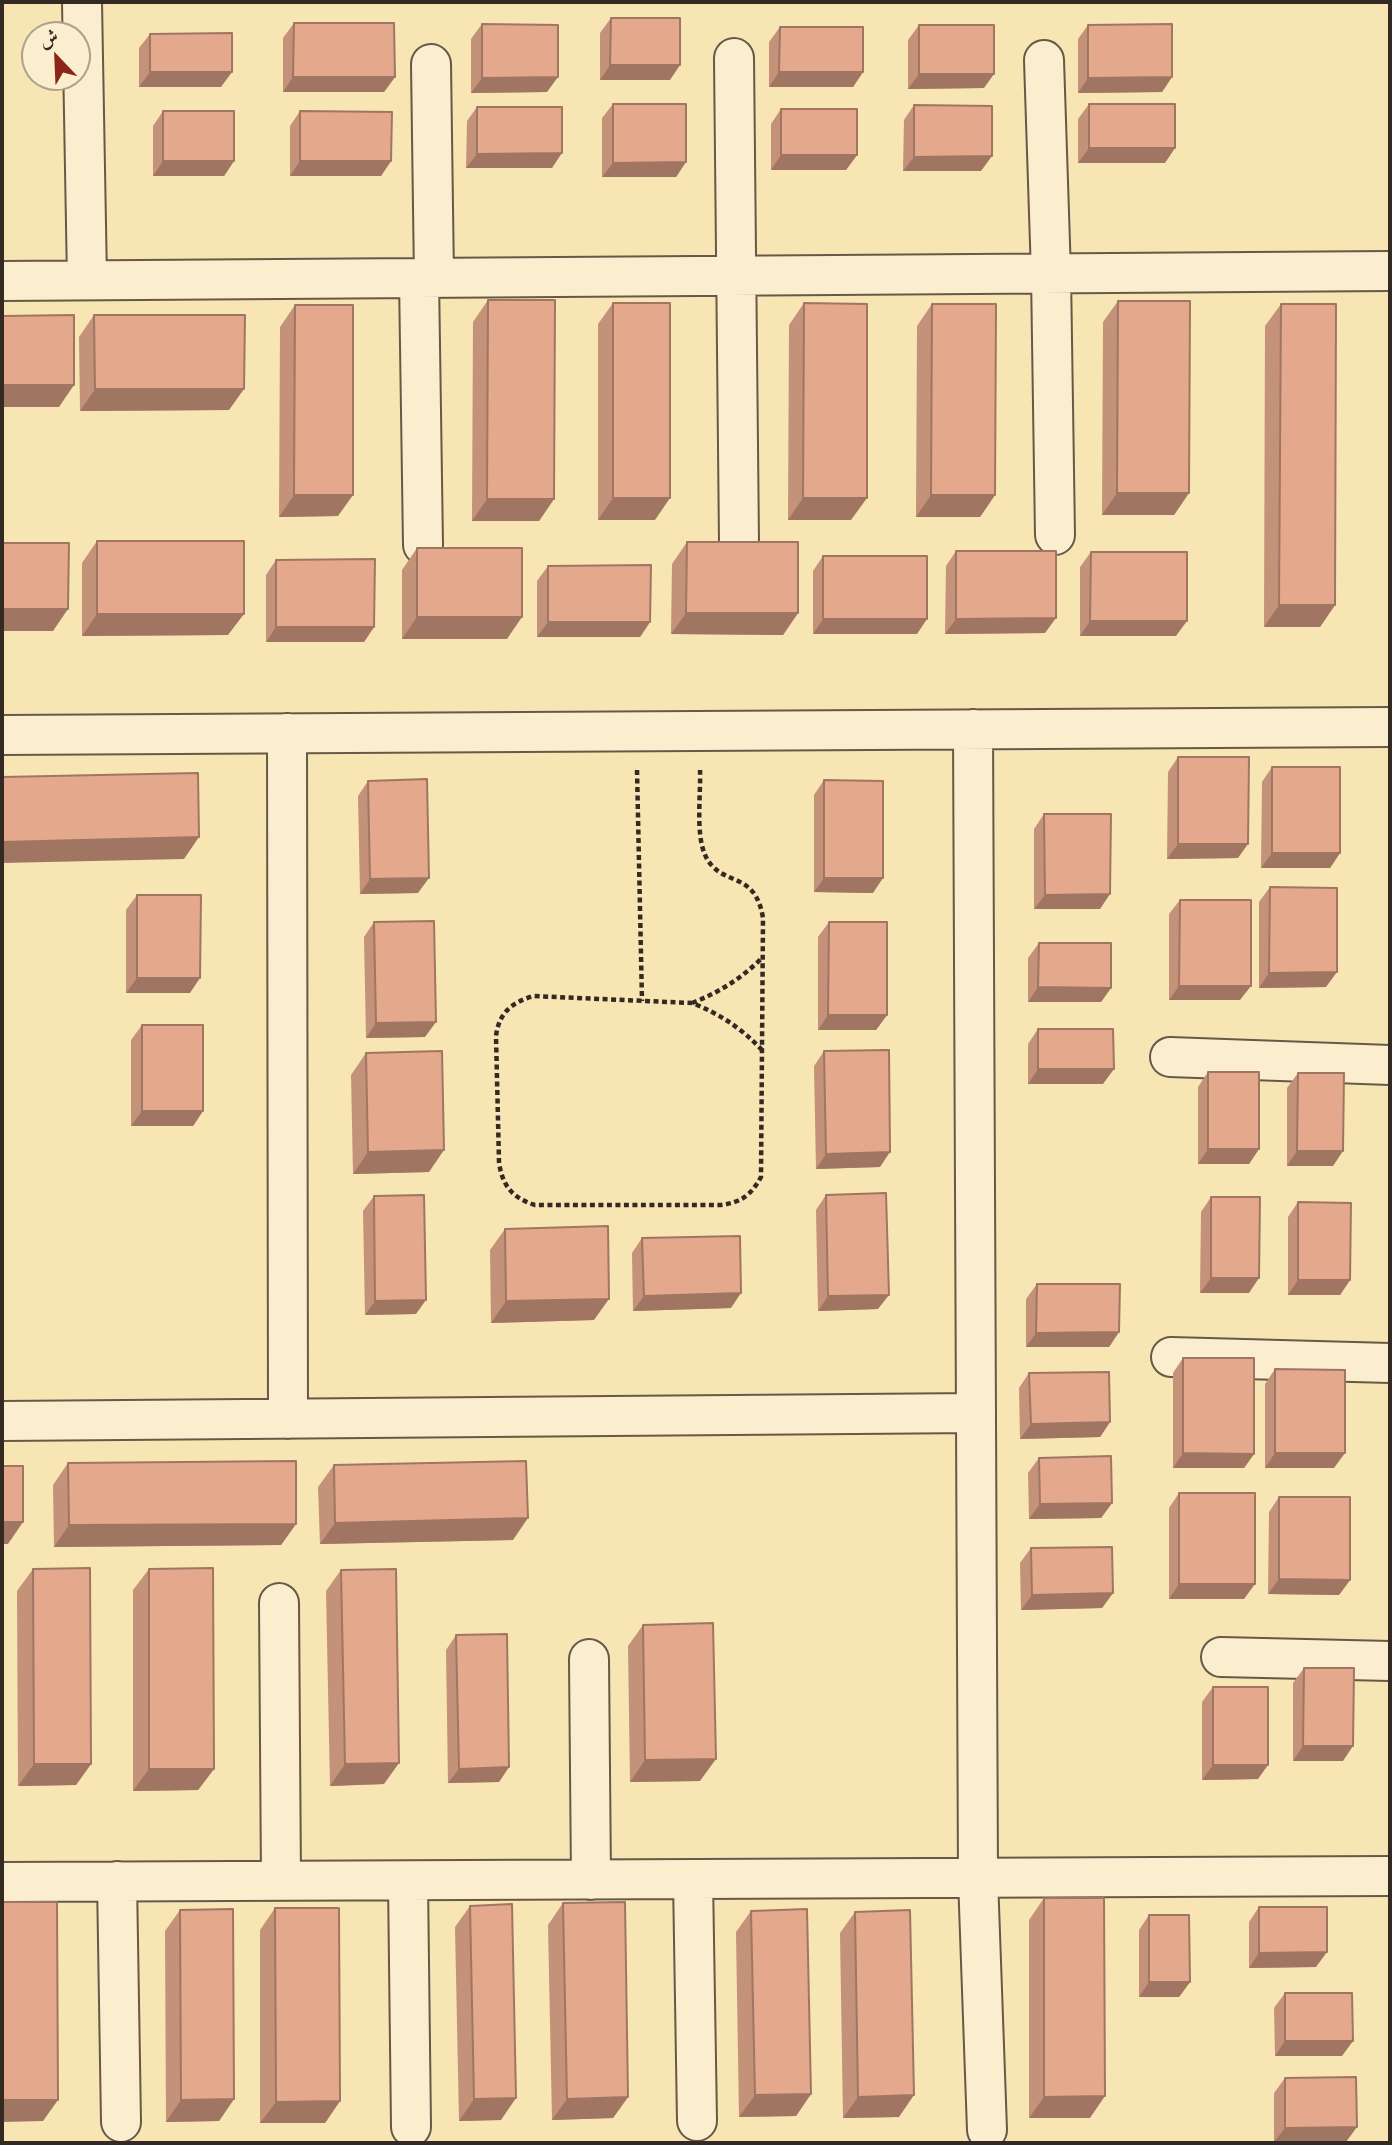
<!DOCTYPE html>
<html>
<head>
<meta charset="utf-8">
<style>
	body { margin:0 }
	#map { position:relative; width:1392px; height:2145px; overflow:hidden; background:#f7e5b4; font-family:Cardo,Amiri,serif }
	canvas { display:block }
	.frame { position:absolute; inset:0; border:4px solid #352a23; pointer-events:none }
	.north { position:absolute; left:21px; top:21px; width:70px; height:70px; box-sizing:border-box; background:#faeece; border:2px solid #aba08a; border-radius:50%; rotate:337deg; font-size:19px; font-weight:700; line-height:28px; text-align:center; color:#352a23 }
	.north::after { content:''; display:block; margin:auto; width:24px; height:32px; background:#8f2418; clip-path:polygon(50% 0,100% 100%,50% 72%,0 100%) }
</style>
</head>
<body>
<div id="map">
<canvas width="1392" height="2145"></canvas>
<div class="frame"></div>
<div class="north">ش</div>
</div>
<script>
const ctx = document.querySelector('canvas').getContext('2d');
ctx.lineJoin = 'round';
function stroke(path, color, width, dash) {
  ctx.strokeStyle = color;
  ctx.lineWidth = width;
  ctx.lineCap = dash ? 'butt' : 'round';
  ctx.setLineDash(dash || []);
  ctx.stroke(path);
}
function fill(path, color) {
  ctx.fillStyle = color;
  ctx.fill(path, 'evenodd');
}
const path = new Path2D(`
	M637,770L642,1001
	M700,770C701,795 695,835 706,857C722,888 755,869 763,918L761,1177C751,1195 741,1203 720,1205H535C512,1198 502,1185 499,1162L496,1036C499,1013 511,1003 533,996L692,1003C720,1014 741,1028 762,1050
	M692,1003C720,992 742,978 763,957`);
const minor = new Path2D(`
	M82,2L87,280
	M734,58L739,543
	M1044,60L1051,274L1055,535
	M431,64L434,278
	M419,278L423,545
	M2,281L1390,271
	M973,729L978,1878L987,2130
	M287,733L288,1419
	M2,735L1390,727
	M1170,1057L1390,1065
	M1171,1357L1390,1363
	M2,1421L976,1413
	M279,1603L281,1881
	M1221,1657L1390,1661
	M589,1659L591,1880
	M693,1879L697,2121
	M117,1881L121,2122
	M408,1881L411,2127
	M2,1882L1390,1876`);
const wall = new Path2D(`
	M611,18L670,80H600V33Z
	M294,23L395,77L384,92H283V38Z
	M482,24L547,92L471,93V39Z
	M919,25L984,88L908,89V40Z
	M1088,25L1172,77L1162,92L1078,93V39Z
	M780,27L863,72L853,87H769V42Z
	M150,34L221,87H139V48Z
	M613,104L686,162L676,177H602V118Z
	M1089,104L1165,163H1078V119Z
	M914,105L981,171H903L904,120Z
	M477,107L552,168H466L467,121Z
	M781,109L857,155L846,170H771V124Z
	M163,111L234,161L224,176H153V126Z
	M300,111L391,161L381,176H290V126Z
	M488,300L554,499L539,521H472L473,322Z
	M1118,301L1189,493L1174,515H1102L1103,322Z
	M613,303L655,520H598V324Z
	M804,303L851,520H788L789,325Z
	M932,304L995,495L980,517H916L917,326Z
	M1281,304L1335,605L1320,627H1264L1265,326Z
	M295,305L338,516L279,517L280,327Z
	M94,315L229,410L80,411L79,337Z
	M97,541L228,635L82,636V563Z
	M687,542L798,613L783,635L671,634L672,564Z
	M417,548L507,639H402V570Z
	M956,551L1045,633L945,634L946,566Z
	M1091,552L1176,636H1080V567Z
	M823,556L917,634H813V571Z
	M276,560L374,627L364,642H266V575Z
	M548,566L650,622L640,637H537V581Z
	M1178,757L1238,858L1167,859L1168,772Z
	M1272,767L1340,853L1330,868H1261L1262,782Z
	M824,780L873,893L814,892V795Z
	M368,781L418,893L360,894L358,796Z
	M1044,814L1100,909H1034V829Z
	M1270,887L1326,987L1259,988V902Z
	M137,895L190,993H126V910Z
	M1180,900L1240,1000H1169V914Z
	M374,922L425,1037L366,1038L364,937Z
	M829,922L887,1015L876,1030H818V937Z
	M1039,943L1111,988L1101,1002H1028V958Z
	M142,1025L203,1111L193,1126H131V1040Z
	M1038,1029L1103,1084H1028V1044Z
	M824,1051L880,1167L816,1169L814,1066Z
	M366,1053L429,1172L353,1174L351,1075Z
	M1208,1072L1259,1149L1249,1164H1198V1087Z
	M1298,1073L1333,1166H1287V1088Z
	M826,1195L878,1309L818,1311L816,1210Z
	M374,1196L416,1314L365,1315L363,1211Z
	M1211,1197L1249,1293H1200L1201,1212Z
	M1298,1202L1350,1280L1340,1295H1288V1217Z
	M505,1229L594,1320L491,1323L490,1250Z
	M642,1238L731,1308L633,1311L632,1253Z
	M1037,1284L1119,1332L1109,1347H1026V1299Z
	M1183,1358L1254,1454L1244,1468H1173V1373Z
	M1275,1369L1334,1468H1265V1384Z
	M1029,1373L1110,1422L1100,1437L1020,1439L1019,1388Z
	M1039,1458L1112,1503L1101,1518L1029,1519L1028,1473Z
	M68,1463L296,1524L281,1545L54,1547L53,1485Z
	M334,1465L513,1540L320,1544L318,1487Z
	M1179,1493L1244,1599H1169V1508Z
	M1279,1497L1350,1580L1339,1595L1268,1594L1269,1512Z
	M1031,1548L1113,1593L1102,1608L1021,1610L1020,1563Z
	M33,1569L91,1764L76,1785L18,1786L17,1591Z
	M149,1569L214,1769L198,1790L133,1791V1590Z
	M341,1570L384,1784L330,1786L326,1591Z
	M643,1625L700,1781L630,1782L628,1646Z
	M456,1635L509,1767L499,1782L448,1783L446,1650Z
	M1304,1668L1343,1761H1293V1683Z
	M1213,1687L1258,1779L1202,1780V1702Z
	M1044,1898L1090,2118H1029V1920Z
	M563,1903L628,2097L613,2118L552,2120L548,1925Z
	M470,1906L501,2120L459,2121L455,1927Z
	M1259,1907L1316,1967L1249,1968V1922Z
	M275,1908L340,2101L325,2123H260V1930Z
	M180,1910L234,2099L219,2121L166,2122L165,1931Z
	M751,1911L811,2094L796,2116L739,2117L736,1932Z
	M855,1912L899,2117L843,2118L840,1933Z
	M1149,1915L1190,1982L1179,1997H1139V1930Z
	M1285,1993L1342,2056H1275L1274,2008Z
	M1285,2078L1346,2142H1274V2093Z`);
const shadedWall = new Path2D(`
	M610,65H680L670,80H600Z
	M150,72H232L221,87H139Z
	M779,72H863L853,87H769Z
	M919,74H994L984,88L908,89Z
	M293,77H395L384,92H283Z
	M558,77L547,92L471,93L482,78Z
	M1172,77L1162,92L1078,93L1088,78Z
	M1089,148H1175L1165,163H1078Z
	M562,153L552,168H466L477,154Z
	M781,155H857L846,170H771Z
	M992,156L981,171H903L914,157Z
	M163,161H234L224,176H153Z
	M300,161H391L381,176H290Z
	M686,162L676,177H602L613,163Z
	M2,385H74L59,407H2Z
	M95,389H244L229,410L80,411Z
	M1117,493H1189L1174,515H1102Z
	M294,495H353L338,516L279,517Z
	M931,495H995L980,517H916Z
	M613,498H670L655,520H598Z
	M803,498H867L851,520H788Z
	M487,499H554L539,521H472Z
	M1279,605H1335L1320,627H1264Z
	M2,609H68L53,631H2Z
	M686,613H798L783,635L671,634Z
	M97,614H244L228,635L82,636Z
	M417,617H522L507,639H402Z
	M1056,618L1045,633L945,634L956,619Z
	M823,619H927L917,634H813Z
	M1090,621H1187L1176,636H1080Z
	M548,622H650L640,637H537Z
	M276,627H374L364,642H266Z
	M199,837L184,859L2,863V842Z
	M1178,844H1248L1238,858L1167,859Z
	M1272,853H1340L1330,868H1261Z
	M429,878L418,893L360,894L370,879Z
	M824,878H883L873,893L814,892Z
	M1110,894L1100,909H1034L1045,895Z
	M1337,972L1326,987L1259,988L1269,973Z
	M137,978H200L190,993H126Z
	M1179,986H1251L1240,1000H1169Z
	M1038,987L1111,988L1101,1002H1028Z
	M828,1015H887L876,1030H818Z
	M436,1022L425,1037L366,1038L376,1023Z
	M1038,1069H1114L1103,1084H1028Z
	M142,1111H203L193,1126H131Z
	M1208,1149H1259L1249,1164H1198Z
	M444,1150L429,1172L353,1174L368,1152Z
	M1297,1151H1343L1333,1166H1287Z
	M890,1152L880,1167L816,1169L826,1154Z
	M1211,1278H1259L1249,1293H1200Z
	M1298,1280H1350L1340,1295H1288Z
	M741,1293L731,1308L633,1311L644,1296Z
	M889,1295L878,1309L818,1311L828,1296Z
	M609,1299L594,1320L491,1323L506,1301Z
	M426,1300L416,1314L365,1315L375,1301Z
	M1119,1332L1109,1347H1026L1036,1333Z
	M1110,1422L1100,1437L1020,1439L1031,1424Z
	M1183,1453L1254,1454L1244,1468H1173Z
	M1275,1453H1345L1334,1468H1265Z
	M1112,1503L1101,1518L1029,1519L1040,1504Z
	M528,1518L513,1540L320,1544L335,1523Z
	M2,1522H23L8,1544H2Z
	M296,1524L281,1545L54,1547L69,1525Z
	M1279,1579L1350,1580L1339,1595L1268,1594Z
	M1179,1584H1255L1244,1599H1169Z
	M1113,1593L1102,1608L1021,1610L1032,1595Z
	M1303,1746H1353L1343,1761H1293Z
	M716,1759L700,1781L630,1782L645,1760Z
	M399,1763L384,1784L330,1786L345,1764Z
	M34,1764H91L76,1785L18,1786Z
	M1213,1765H1268L1258,1779L1202,1780Z
	M509,1767L499,1782L448,1783L459,1769Z
	M149,1769H214L198,1790L133,1791Z
	M1327,1952L1316,1967L1249,1968L1259,1953Z
	M1149,1982H1190L1179,1997H1139Z
	M1285,2041H1353L1342,2056H1275Z
	M811,2094L796,2116L739,2117L755,2095Z
	M914,2095L899,2117L843,2118L858,2097Z
	M1105,2096L1090,2118H1029L1044,2097Z
	M628,2097L613,2118L552,2120L567,2099Z
	M516,2098L501,2120L459,2121L474,2099Z
	M234,2099L219,2121L166,2122L181,2100Z
	M2,2100H58L43,2121L2,2122Z
	M340,2101L325,2123H260L276,2102Z
	M1357,2127L1346,2142H1274L1285,2128Z`);
const building = new Path2D(`
	M611,18H680V65H610Z
	M294,23H394L395,77H293Z
	M482,24L558,25V77L482,78Z
	M1172,24V77L1088,78V25Z
	M919,25H994V74H919Z
	M780,27H863V72H779Z
	M232,33V72H150V34Z
	M613,104H686V162L613,163Z
	M1089,104H1175V148H1089Z
	M914,105L992,106V156L914,157Z
	M477,107H562V153L477,154Z
	M781,109H857V155H781Z
	M163,111H234V161H163Z
	M300,111L392,112L391,161H300Z
	M488,300H555L554,499H487Z
	M1118,301H1190L1189,493H1117Z
	M613,303H670V498H613Z
	M804,303L867,304V498H803Z
	M932,304H996L995,495H931Z
	M1281,304H1336L1335,605H1279Z
	M295,305H353V495H294Z
	M74,315V385H2V316Z
	M94,315H245L244,389H95Z
	M97,541H244V614H97Z
	M687,542H798V613H686Z
	M2,543H69L68,609H2Z
	M417,548H522V617H417Z
	M956,551H1056V618L956,619Z
	M1091,552H1187V621H1090Z
	M823,556H927V619H823Z
	M375,559L374,627H276V560Z
	M651,565L650,622H548V566Z
	M1178,757H1249L1248,844H1178Z
	M1272,767H1340V853H1272Z
	M198,773L199,837L2,842V777Z
	M427,779L429,878L370,879L368,781Z
	M824,780L883,781V878H824Z
	M1044,814H1111L1110,894L1045,895Z
	M1270,887L1337,888V972L1269,973Z
	M137,895H201L200,978H137Z
	M1180,900H1251V986H1179Z
	M434,921L436,1022L376,1023L374,922Z
	M829,922H887V1015H828Z
	M1039,943H1111V988L1038,987Z
	M142,1025H203V1111H142Z
	M1038,1029H1113L1114,1069H1038Z
	M889,1050L890,1152L826,1154L824,1051Z
	M442,1051L444,1150L368,1152L366,1053Z
	M1208,1072H1259V1149H1208Z
	M1298,1073H1344L1343,1151H1297Z
	M886,1193L889,1295L828,1296L826,1195Z
	M424,1195L426,1300L375,1301L374,1196Z
	M1211,1197H1260L1259,1278H1211Z
	M1298,1202L1351,1203L1350,1280H1298Z
	M608,1226L609,1299L506,1301L505,1229Z
	M740,1236L741,1293L644,1296L642,1238Z
	M1037,1284H1120L1119,1332L1036,1333Z
	M1183,1358H1254V1454L1183,1453Z
	M1275,1369L1345,1370V1453H1275Z
	M1109,1372L1110,1422L1031,1424L1029,1373Z
	M1111,1456L1112,1503L1040,1504L1039,1458Z
	M296,1461V1524L69,1525L68,1463Z
	M526,1461L528,1518L335,1523L334,1465Z
	M2,1466H23V1522H2Z
	M1179,1493H1255V1584H1179Z
	M1279,1497H1350V1580L1279,1579Z
	M1112,1547L1113,1593L1032,1595L1031,1548Z
	M90,1568L91,1764H34L33,1569Z
	M213,1568L214,1769H149V1569Z
	M396,1569L399,1763L345,1764L341,1570Z
	M713,1623L716,1759L645,1760L643,1625Z
	M507,1634L509,1767L459,1769L456,1635Z
	M1304,1668H1354L1353,1746H1303Z
	M1213,1687H1268V1765H1213Z
	M1044,1898H1104L1105,2096L1044,2097Z
	M2,1902H57L58,2100H2Z
	M625,1902L628,2097L567,2099L563,1903Z
	M512,1904L516,2098L474,2099L470,1906Z
	M1259,1907H1327V1952L1259,1953Z
	M275,1908H339L340,2101L276,2102Z
	M233,1909L234,2099L181,2100L180,1910Z
	M807,1909L811,2094L755,2095L751,1911Z
	M910,1910L914,2095L858,2097L855,1912Z
	M1149,1915H1189L1190,1982H1149Z
	M1285,1993H1352L1353,2041H1285Z
	M1356,2077L1357,2127L1285,2128V2078Z`);
stroke(minor, '#665947', 42);
stroke(path, '#352a23', 4.5, [5, 3.5]);
stroke(minor, '#faeece', 38);
fill(wall, '#c49179');
fill(shadedWall, '#a07663');
fill(building, '#e4a98d');
stroke(building, '#a07663', 2);
</script>
</body>
</html>
